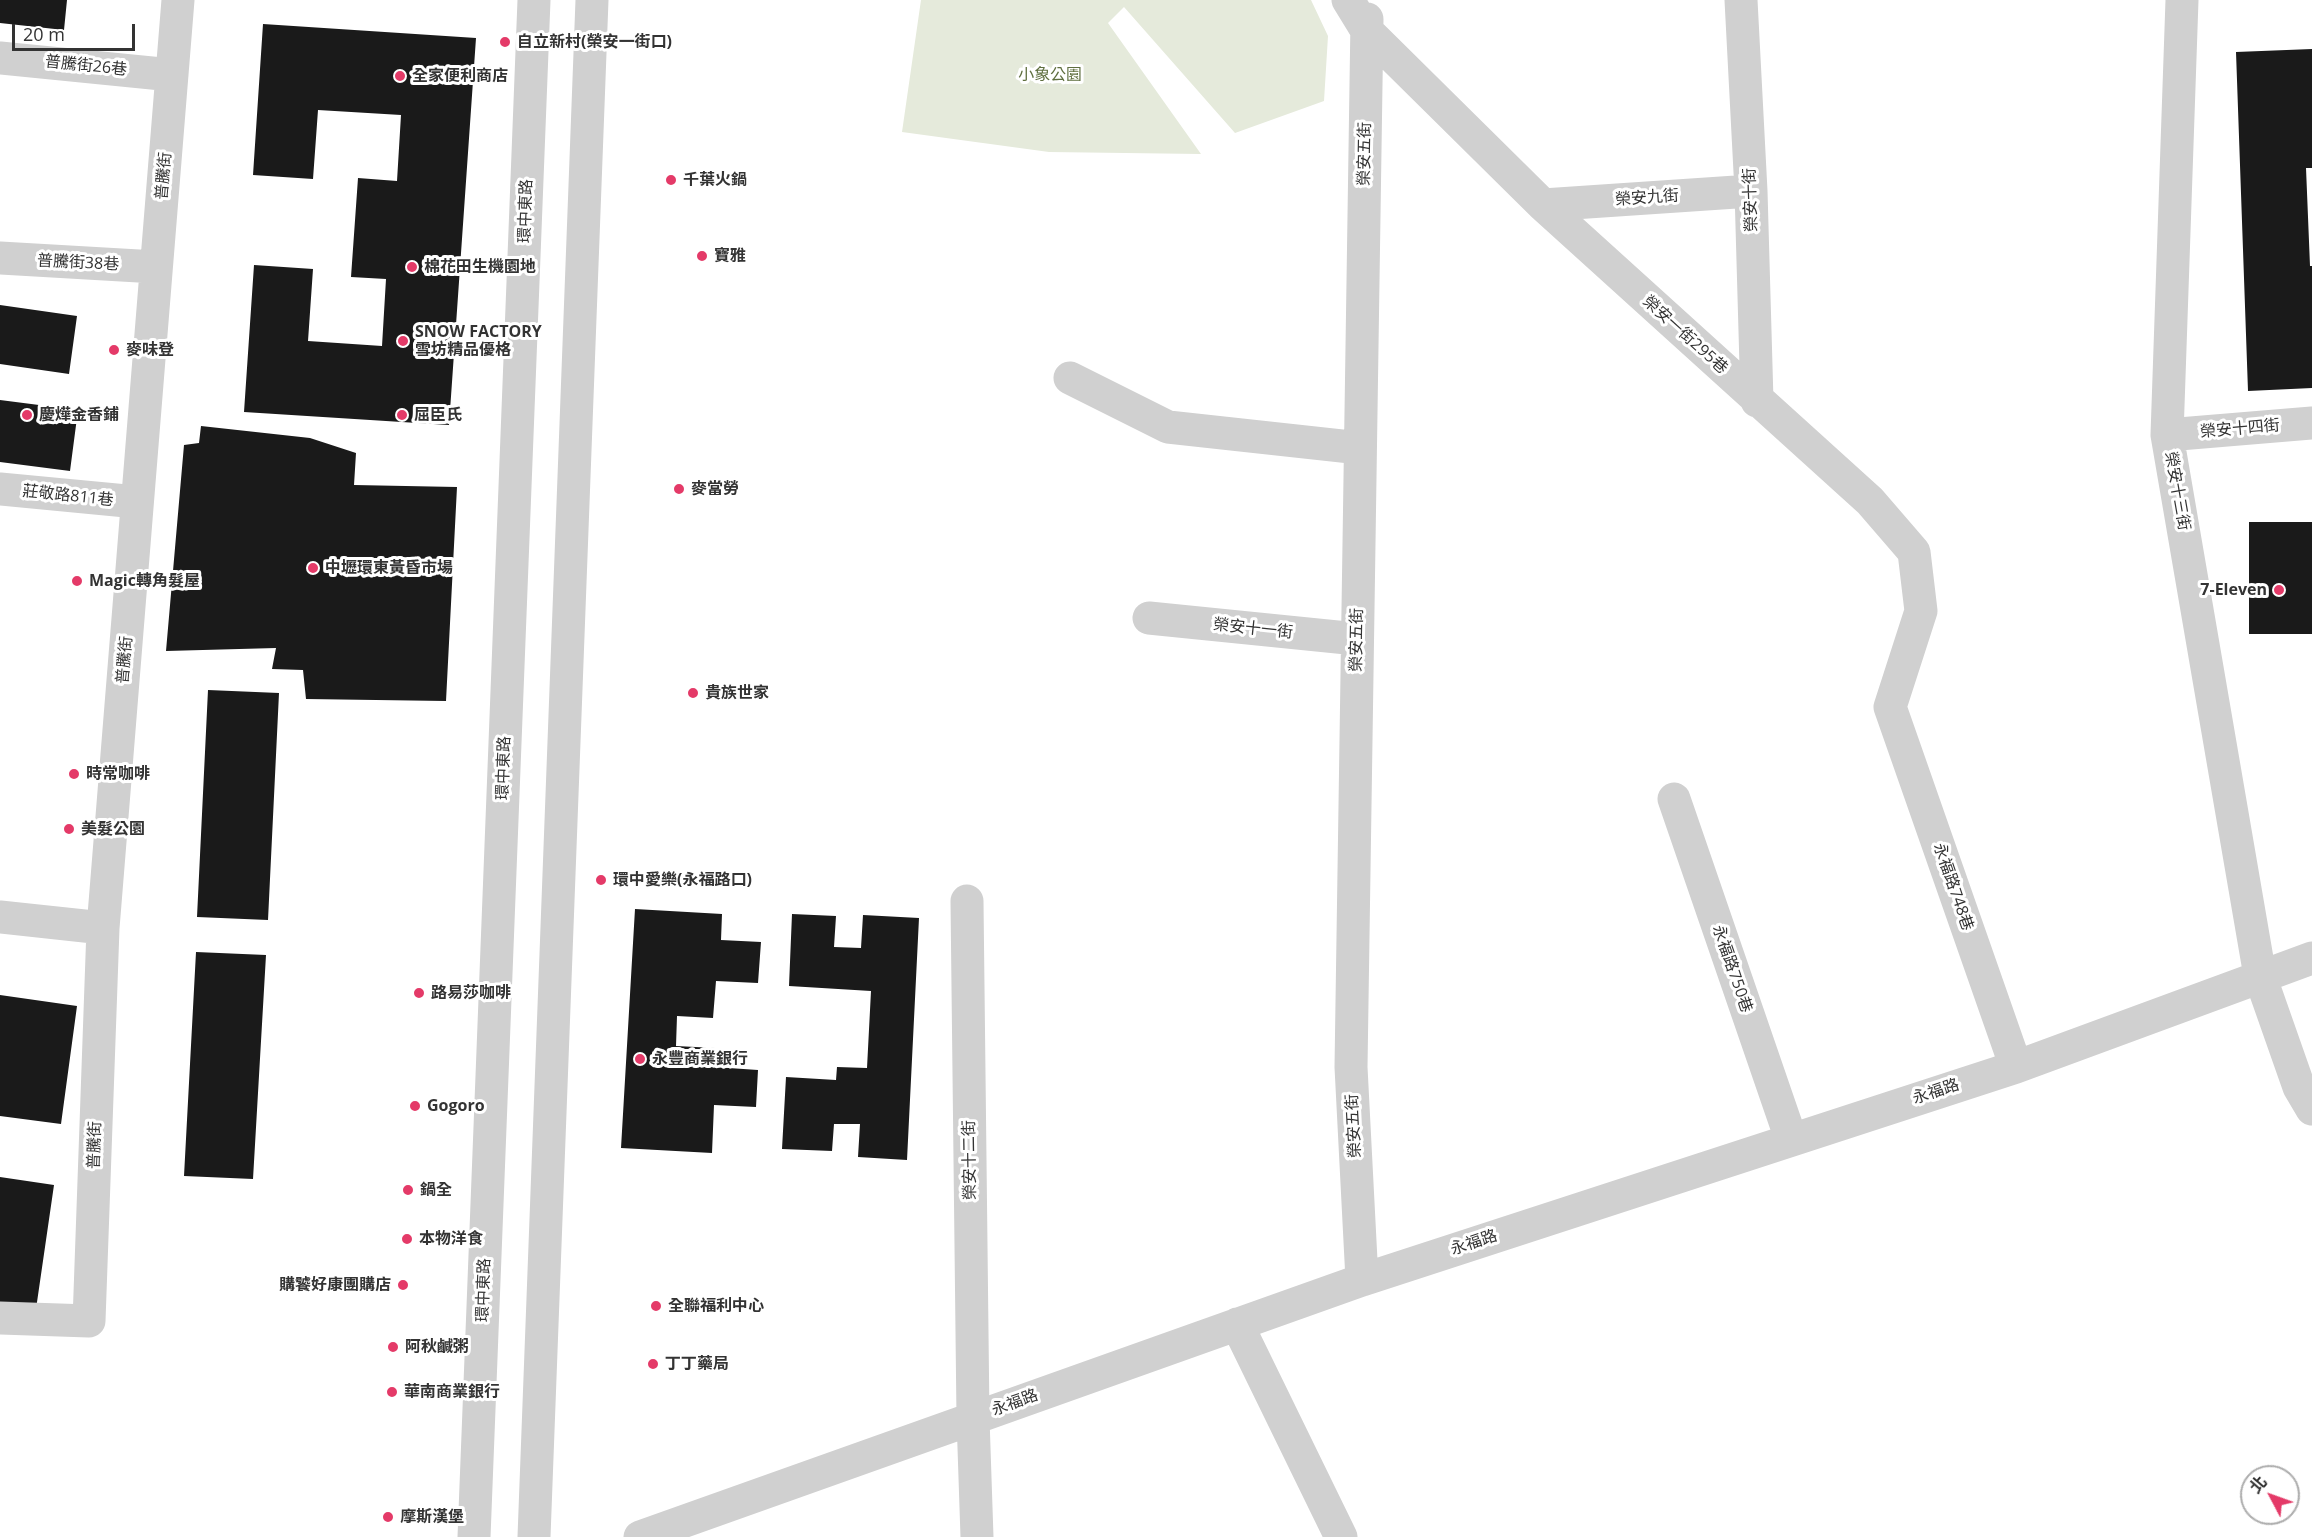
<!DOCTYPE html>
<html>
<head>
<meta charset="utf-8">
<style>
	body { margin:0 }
	#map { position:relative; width:2312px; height:1537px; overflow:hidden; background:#fff; font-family:"Open Sans","Noto Sans TC",sans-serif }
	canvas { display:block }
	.north { position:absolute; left:2240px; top:1465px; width:60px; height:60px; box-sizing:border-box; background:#fff; border:2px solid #adadad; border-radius:50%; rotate:311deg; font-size:16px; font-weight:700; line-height:24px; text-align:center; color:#333 }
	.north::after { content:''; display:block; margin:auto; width:21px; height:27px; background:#e43a68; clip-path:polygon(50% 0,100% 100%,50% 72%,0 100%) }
	.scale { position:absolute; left:12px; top:24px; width:123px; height:27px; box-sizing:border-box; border:3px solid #333; border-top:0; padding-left:8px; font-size:18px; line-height:21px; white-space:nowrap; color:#333; -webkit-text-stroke:4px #fff; paint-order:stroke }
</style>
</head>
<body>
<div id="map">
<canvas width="2312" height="1537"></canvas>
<div class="north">北</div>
<div class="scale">20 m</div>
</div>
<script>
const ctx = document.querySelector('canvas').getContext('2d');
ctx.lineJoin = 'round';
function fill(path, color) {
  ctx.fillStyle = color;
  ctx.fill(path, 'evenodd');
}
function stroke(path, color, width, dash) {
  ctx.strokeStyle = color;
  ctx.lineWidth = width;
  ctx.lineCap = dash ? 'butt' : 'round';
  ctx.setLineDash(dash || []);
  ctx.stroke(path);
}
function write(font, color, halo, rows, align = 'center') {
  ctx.font = font + ' "Open Sans","Noto Sans TC",sans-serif';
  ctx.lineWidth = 6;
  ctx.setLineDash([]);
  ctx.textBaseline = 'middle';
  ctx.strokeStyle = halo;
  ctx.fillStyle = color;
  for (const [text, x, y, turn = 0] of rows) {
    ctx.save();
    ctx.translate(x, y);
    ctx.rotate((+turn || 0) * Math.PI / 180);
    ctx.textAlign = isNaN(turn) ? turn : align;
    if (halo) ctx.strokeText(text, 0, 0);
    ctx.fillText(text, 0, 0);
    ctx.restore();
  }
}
const green = new Path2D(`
	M921,0H1311L1328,36L1324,101L1235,133L1124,7L1108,23L1201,154L1049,152L902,132Z`);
const building = new Path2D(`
	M0,0H67L64,30L0,23Z
	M263,24L476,38L449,425L244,412L254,265L313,269L308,341L382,346L386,279L351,277L358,178L397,181L401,115L318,110L313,179L253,175Z
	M2312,49V168H2306L2310,266H2312V388L2248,391L2236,52Z
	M0,305L77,316L69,374L0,364Z
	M0,400L78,410L70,471L0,462Z
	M201,426L310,438L356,453L354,485L457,487L446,701L306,699L303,670L272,669L276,648L166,651L184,445L199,443Z
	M2249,522H2312V634H2249Z
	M208,690L279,693L268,920L197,917Z
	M635,909L722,914L721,940L761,942L758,983L716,981L713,1018L677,1016L676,1046L715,1048L714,1067L758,1070L756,1107L714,1105L712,1153L621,1148Z
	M792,914L836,916L834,947L861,948L863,915L919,918L907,1160L858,1157L860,1124H834L832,1151L782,1149L786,1077L836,1080L837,1067L867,1068L871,991L789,986Z
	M196,952L266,955L253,1179L184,1176Z
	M0,995L77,1006L61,1124L0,1116Z
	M0,1177L54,1185L36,1309L0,1304Z`);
const minor = new Path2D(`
	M1348,0L1367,31L1543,205L1870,501L1914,552L1921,611L1890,707L2016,1067
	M1741,0L1751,191L1757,401
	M2182,0L2167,435L2260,976L2299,1087L2312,1109
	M0,58L172,75
	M1543,205L1751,191
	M0,258L156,267
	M1070,378L1168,427L1360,448
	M2167,435L2312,423
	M0,489L137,502
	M1149,618L1357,639
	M1674,799L1791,1139
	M967,901L973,1418L977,1537
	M0,917L103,928
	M1362,1280L1351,1067L1367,19
	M0,1318L89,1321L103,928L178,0
	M1237,1324L1341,1537
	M474,1537L534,0
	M534,1537L592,0
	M640,1537L1362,1280L2016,1067L2312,958`);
const markers = [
	[505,42,6,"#e43a68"],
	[400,76,6,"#e43a68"],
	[671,180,6,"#e43a68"],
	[702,256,6,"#e43a68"],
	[412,267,6,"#e43a68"],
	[403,341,6,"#e43a68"],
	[114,350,6,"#e43a68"],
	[27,415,6,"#e43a68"],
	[402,415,6,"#e43a68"],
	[679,489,6,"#e43a68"],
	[313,568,6,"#e43a68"],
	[77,581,6,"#e43a68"],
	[2279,590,6,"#e43a68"],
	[693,693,6,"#e43a68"],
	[74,774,6,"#e43a68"],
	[69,829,6,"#e43a68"],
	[601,880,6,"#e43a68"],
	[419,993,6,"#e43a68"],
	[640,1059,6,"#e43a68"],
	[415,1106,6,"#e43a68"],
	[408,1190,6,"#e43a68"],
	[407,1239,6,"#e43a68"],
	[403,1285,6,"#e43a68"],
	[656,1306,6,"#e43a68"],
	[393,1347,6,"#e43a68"],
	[653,1364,6,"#e43a68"],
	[392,1392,6,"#e43a68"],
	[388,1517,6,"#e43a68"]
];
const poiNames = [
	["自立新村(榮安一街口)",517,42],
	["全家便利商店",412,76],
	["千葉火鍋",683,180],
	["寶雅",714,256],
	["棉花田生機園地",424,267],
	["SNOW FACTORY",415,332],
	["雪坊精品優格",415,350],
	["麥味登",126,350],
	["慶燁金香鋪",39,415],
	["屈臣氏",414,415],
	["麥當勞",691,489],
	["中壢環東黃昏市場",325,568],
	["Magic轉角髮屋",89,581],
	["7-Eleven",2267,590,"right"],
	["貴族世家",705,693],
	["時常咖啡",86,774],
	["美髮公園",81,829],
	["環中愛樂(永福路口)",613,880],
	["路易莎咖啡",431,993],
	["永豐商業銀行",652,1059],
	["Gogoro",427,1106],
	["鍋全",420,1190],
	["本物洋食",419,1239],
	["購饕好康團購店",391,1285,"right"],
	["全聯福利中心",668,1306],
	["阿秋鹹粥",405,1347],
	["丁丁藥局",665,1364],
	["華南商業銀行",404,1392],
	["摩斯漢堡",400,1517]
];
const streetNames = [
	["普騰街26巷",86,66,6],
	["榮安五街",1365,154,-89],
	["普騰街",164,176,-85],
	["榮安九街",1647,198,-4],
	["榮安十街",1751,200,-92],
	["環中東路",526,211,-88],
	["普騰街38巷",78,263,3],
	["榮安一街295巷",1685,335,42],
	["榮安十四街",2240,429,-5],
	["榮安十三街",2177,491,80],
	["莊敬路811巷",68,496,6],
	["榮安十一街",1253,629,6],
	["榮安五街",1357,640,-89],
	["普騰街",125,660,-85],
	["環中東路",504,768,-88],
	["永福路748巷",1953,887,71],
	["永福路750巷",1732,969,71],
	["永福路",1936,1092,-18],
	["榮安五街",1354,1126,-93],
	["普騰街",95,1145,-88],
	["榮安十二街",970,1160,-91],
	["永福路",1474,1243,-18],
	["環中東路",484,1290,-88],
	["永福路",1015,1403,-20]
];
const parkNames = [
	["小象公園",1050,75]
];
fill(green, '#e5eadb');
fill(building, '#1a1a1a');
stroke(minor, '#d0d0d0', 33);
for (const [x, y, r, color] of markers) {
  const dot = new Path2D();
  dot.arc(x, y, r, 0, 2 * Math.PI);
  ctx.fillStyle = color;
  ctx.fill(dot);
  stroke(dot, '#fff', 2);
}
write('bold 16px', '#333', '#fff', poiNames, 'left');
write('16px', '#333', '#fff', streetNames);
write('16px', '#5f6f3f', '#fff', parkNames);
</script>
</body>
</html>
